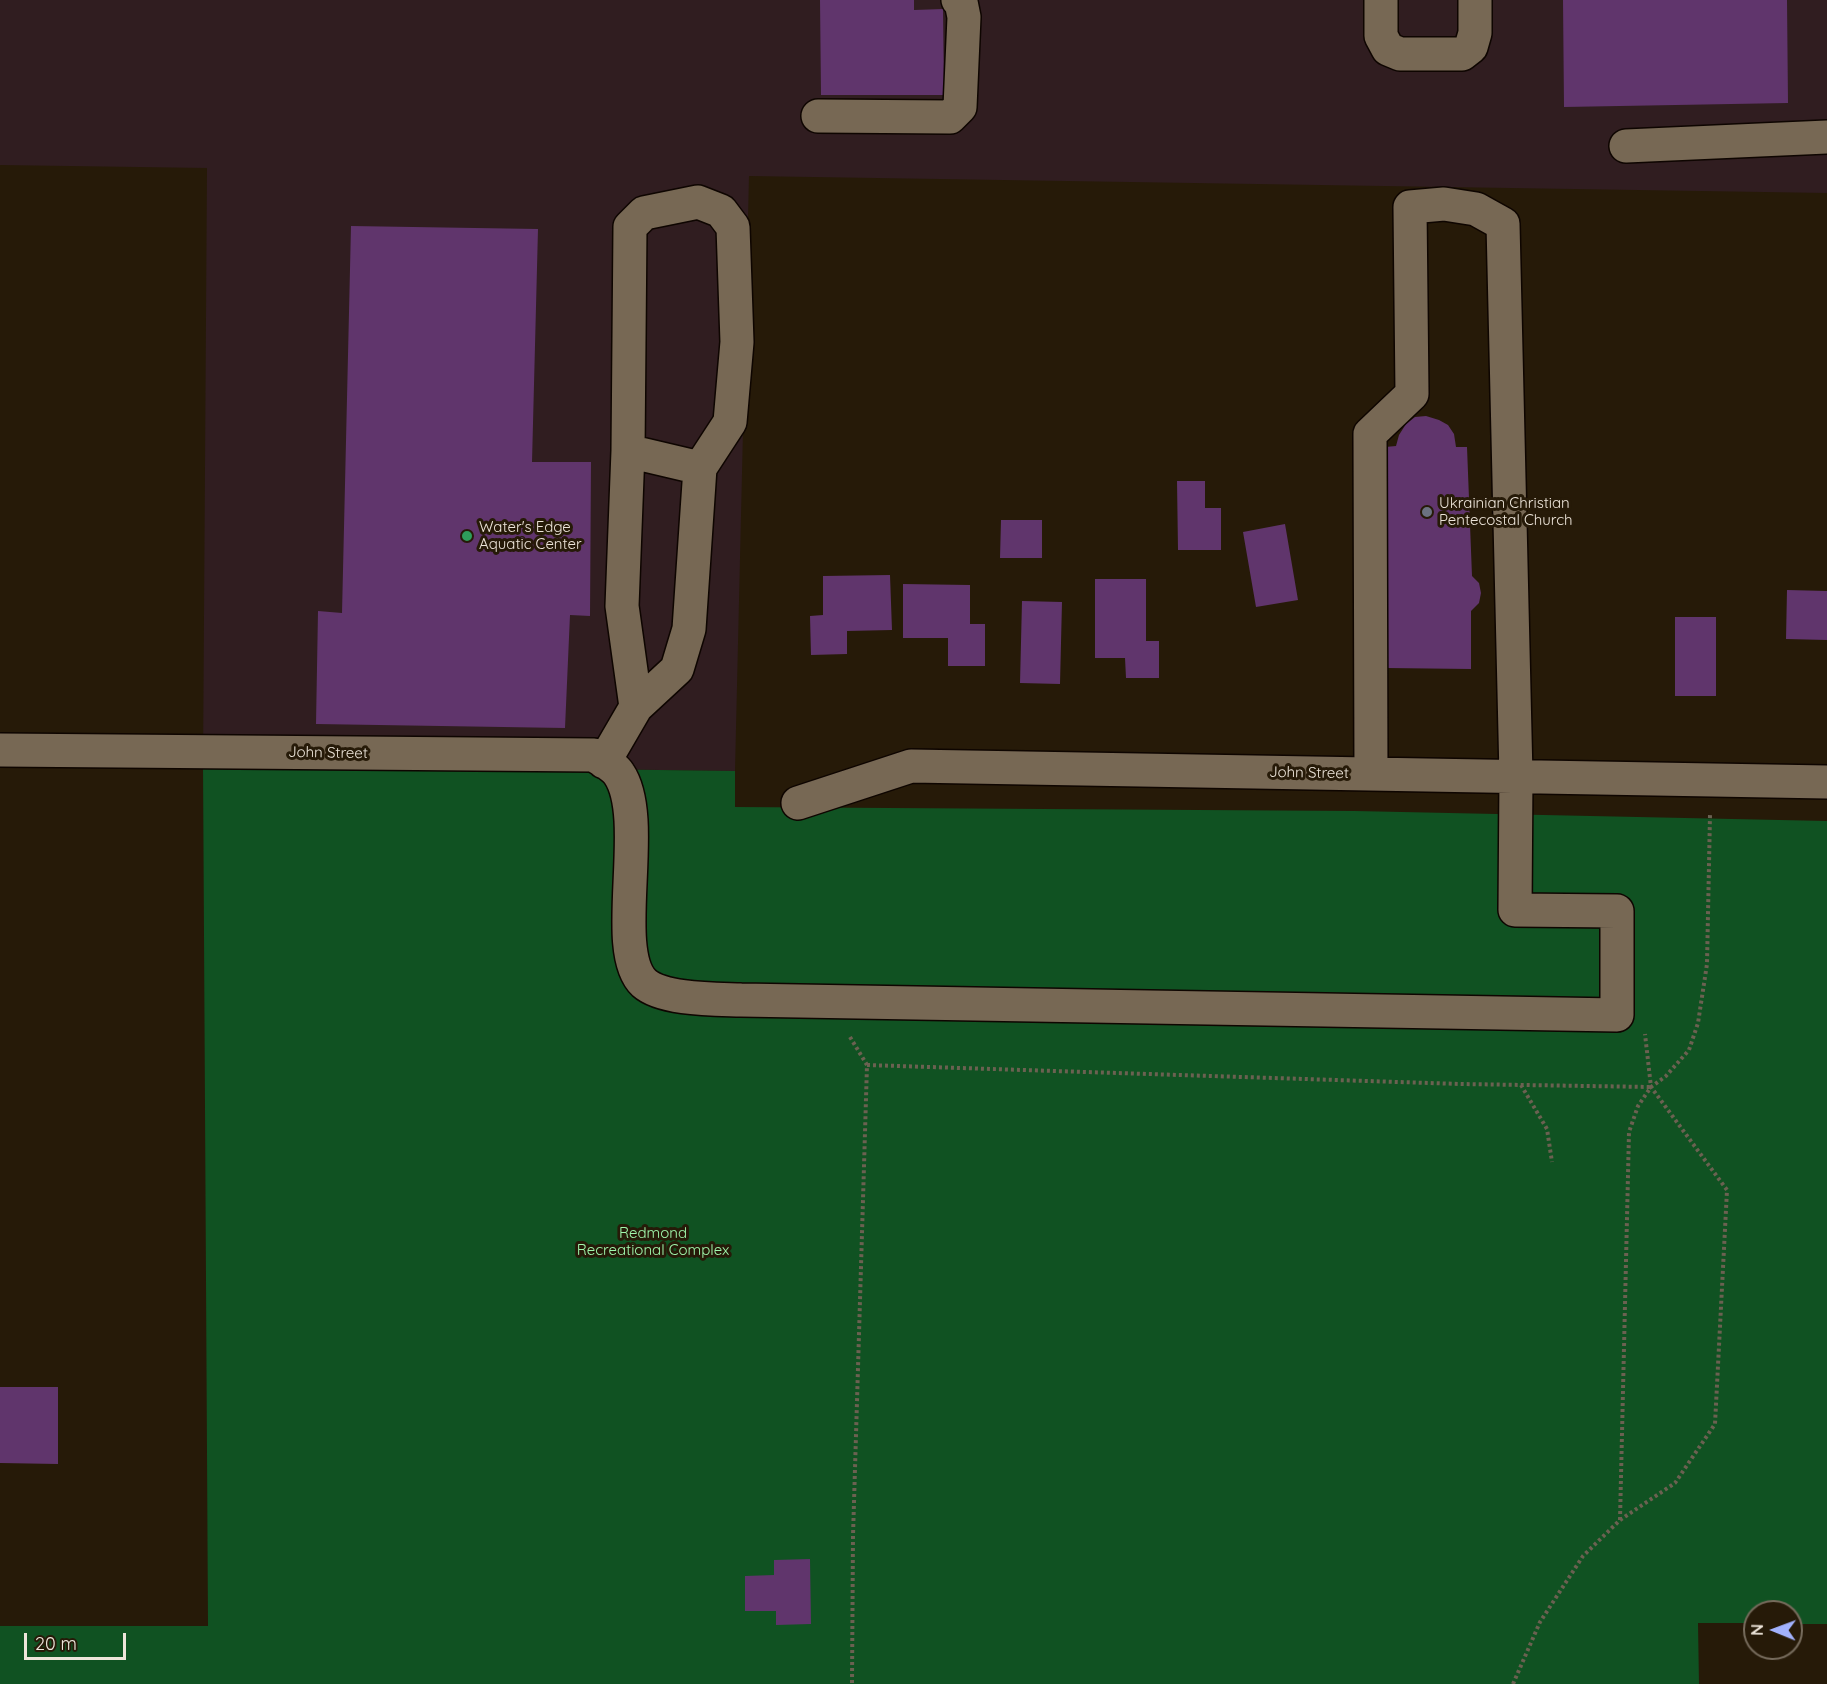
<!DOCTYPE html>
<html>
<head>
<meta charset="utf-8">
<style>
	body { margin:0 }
	#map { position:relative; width:1827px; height:1684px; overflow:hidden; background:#261a08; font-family:Quicksand,sans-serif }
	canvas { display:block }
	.north { position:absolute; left:1743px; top:1600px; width:60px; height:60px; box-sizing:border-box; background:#261a08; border:2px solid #766b5c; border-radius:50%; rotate:271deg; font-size:16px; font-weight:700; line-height:24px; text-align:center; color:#ede5da }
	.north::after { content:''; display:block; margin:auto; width:21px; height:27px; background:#a2b2fd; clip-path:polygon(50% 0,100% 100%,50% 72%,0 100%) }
	.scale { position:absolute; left:24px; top:1633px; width:102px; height:27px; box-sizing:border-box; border:3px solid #ede5da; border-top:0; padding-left:8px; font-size:18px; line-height:21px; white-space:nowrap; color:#ede5da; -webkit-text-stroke:4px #261a08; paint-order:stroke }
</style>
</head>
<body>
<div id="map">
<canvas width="1827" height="1684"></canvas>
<div class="north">N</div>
<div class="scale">20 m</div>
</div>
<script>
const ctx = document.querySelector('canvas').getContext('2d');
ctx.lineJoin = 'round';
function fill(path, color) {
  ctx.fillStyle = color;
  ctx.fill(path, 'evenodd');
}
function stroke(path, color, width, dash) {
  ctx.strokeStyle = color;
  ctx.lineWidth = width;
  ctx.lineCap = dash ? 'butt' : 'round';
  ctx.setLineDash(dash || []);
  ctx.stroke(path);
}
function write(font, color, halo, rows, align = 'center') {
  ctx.font = font + ' Quicksand,sans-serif';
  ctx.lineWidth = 6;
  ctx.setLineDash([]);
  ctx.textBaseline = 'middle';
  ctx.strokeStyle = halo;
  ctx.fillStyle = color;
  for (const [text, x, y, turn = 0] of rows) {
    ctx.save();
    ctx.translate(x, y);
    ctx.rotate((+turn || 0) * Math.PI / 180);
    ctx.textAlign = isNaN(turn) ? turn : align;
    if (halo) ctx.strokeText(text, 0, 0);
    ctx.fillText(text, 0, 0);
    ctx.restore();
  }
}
const commercial = new Path2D(`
	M0,0H1827V193L749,176L735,771L203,764L207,168L0,165Z`);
const green = new Path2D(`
	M203,764L735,771V807L1355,811L1827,821V1624H1791V1612H1755V1623H1698L1699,1684H0V1626H208Z`);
const building = new Path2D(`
	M820,0H914V10L943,9L944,95H821Z
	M1563,0H1787L1788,103L1564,107Z
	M351,226L538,229L532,462H591L590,616L570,615L565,728L316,724L318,611L342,613Z
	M1426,416L1439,420L1448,425L1454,434L1456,447H1467L1472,576L1479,583L1481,593L1479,603L1471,611V669L1386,668L1385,447L1396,446L1399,435L1406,424L1415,417Z
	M1177,481H1205V508H1221V550H1178Z
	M1001,520H1042V558H1000Z
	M1285,524L1298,600L1256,607L1243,532Z
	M890,575L892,630L847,631V654L811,655L810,616L823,615V576Z
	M1095,579H1146V641H1159V678H1126L1125,658H1095Z
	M903,584L970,585V624H985V666H948V638H903Z
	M1787,590L1827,591V640L1786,639Z
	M1022,601L1062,602L1060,684L1020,683Z
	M1675,617H1716V696H1675Z
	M0,1387H58V1464L0,1463Z
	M810,1559L811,1624L776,1625V1611H745V1576L774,1575V1560Z`);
const path = new Path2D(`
	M850,1037L867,1065L853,1536L852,1684
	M867,1065L1461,1084L1651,1087
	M1521,1085L1547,1129L1552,1162
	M1620,1520L1629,1132L1638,1106L1651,1087L1666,1076L1689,1050L1698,1023L1707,964L1710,815
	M1513,1684L1540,1622L1583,1556L1620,1520L1675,1483L1715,1424L1727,1190L1651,1087L1645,1034`);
const minor = new Path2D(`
	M1381,0V36L1388,49L1400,54H1462L1471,47L1475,33V0
	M818,116L950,117L960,107L964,17L961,2L958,0
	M1626,146L1827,137
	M628,451L700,468
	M0,750L594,755C601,760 614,766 619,774C650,820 609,950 644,983C663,1000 716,999 741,1000L1617,1015V911L1515,910L1516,776L1503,224L1476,209L1444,204L1410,207L1412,394L1370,434L1371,774
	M604,762L636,707L677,669L689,629L700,468L730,422L737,342L733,227L721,211L698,202L644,213L630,227L628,451L622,606L636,707
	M798,803L911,766L1827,782`);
const markers = [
	[1427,512,6,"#6b7280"],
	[467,536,6,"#2e9e5b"]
];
const poiNames = [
	["Ukrainian Christian",1439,503],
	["Pentecostal Church",1439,520],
	["Water's Edge",479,527],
	["Aquatic Center",479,544]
];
const streetNames = [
	["John Street",328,753,1],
	["John Street",1309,773,1]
];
const parkNames = [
	["Redmond",653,1233],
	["Recreational Complex",653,1250]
];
fill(commercial, '#301d20');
fill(green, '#105222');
fill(building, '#60356c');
stroke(minor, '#0e0500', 36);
stroke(path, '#6b6151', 4, [3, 3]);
stroke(minor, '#776854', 33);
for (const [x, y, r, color] of markers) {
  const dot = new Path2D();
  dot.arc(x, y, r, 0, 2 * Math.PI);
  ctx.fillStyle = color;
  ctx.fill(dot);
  stroke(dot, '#261a08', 2);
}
write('15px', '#ede5da', '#261a08', poiNames, 'left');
write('15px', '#ede5da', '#261a08', streetNames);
write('15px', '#a0f8ad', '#261a08', parkNames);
</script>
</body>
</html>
